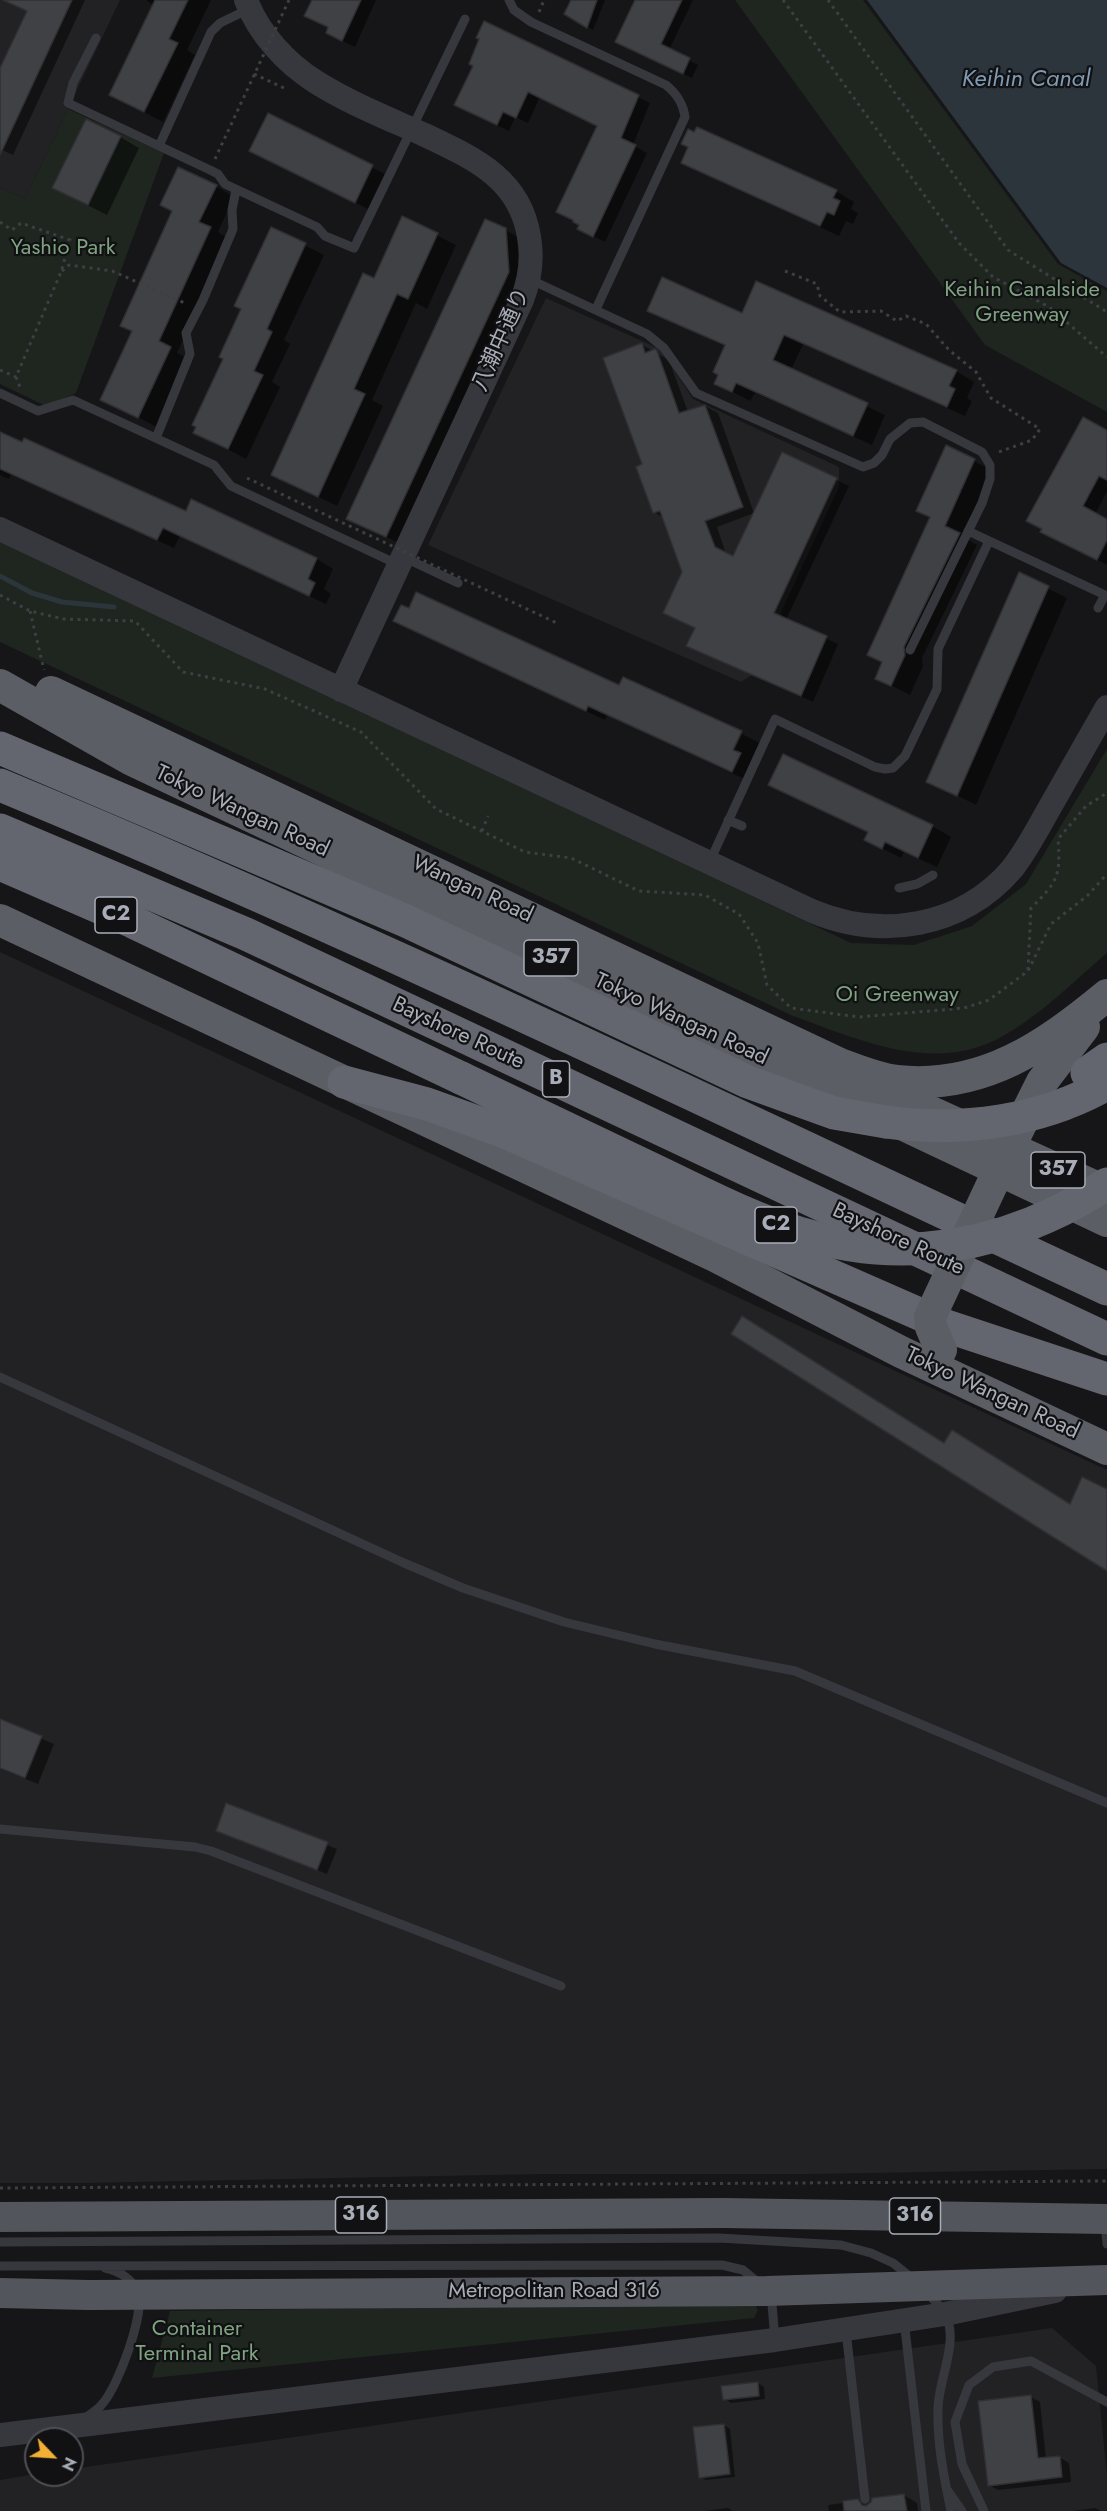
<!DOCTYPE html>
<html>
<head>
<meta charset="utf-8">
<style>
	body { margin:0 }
	#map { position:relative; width:1107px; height:2511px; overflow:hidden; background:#161618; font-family:Jost,sans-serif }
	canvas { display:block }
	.north { position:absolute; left:24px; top:2427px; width:60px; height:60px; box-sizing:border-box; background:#111113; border:2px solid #4d4f55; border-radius:50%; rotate:115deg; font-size:16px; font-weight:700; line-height:24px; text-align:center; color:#a8adb8 }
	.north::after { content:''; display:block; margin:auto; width:21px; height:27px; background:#f2b134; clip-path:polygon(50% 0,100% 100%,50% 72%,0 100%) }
</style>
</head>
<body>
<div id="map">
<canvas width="1107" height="2511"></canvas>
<div class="north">N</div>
</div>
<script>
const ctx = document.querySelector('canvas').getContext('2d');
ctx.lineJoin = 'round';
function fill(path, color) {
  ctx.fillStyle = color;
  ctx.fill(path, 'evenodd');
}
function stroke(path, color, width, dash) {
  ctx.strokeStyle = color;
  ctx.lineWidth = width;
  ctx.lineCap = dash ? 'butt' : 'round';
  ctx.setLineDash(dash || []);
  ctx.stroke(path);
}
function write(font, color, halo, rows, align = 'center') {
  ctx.font = font + ' Jost,"Noto Sans JP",sans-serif';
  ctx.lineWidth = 4.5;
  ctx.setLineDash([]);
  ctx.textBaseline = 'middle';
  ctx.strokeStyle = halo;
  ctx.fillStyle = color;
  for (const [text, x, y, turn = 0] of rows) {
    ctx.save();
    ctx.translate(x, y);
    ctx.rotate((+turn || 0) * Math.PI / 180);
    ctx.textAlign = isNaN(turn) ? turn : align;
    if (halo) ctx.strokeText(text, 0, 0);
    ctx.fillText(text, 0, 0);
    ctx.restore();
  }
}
const built = new Path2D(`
	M0,0H120L25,199L0,188Z
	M546,298L660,349L693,399L839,467V487L752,675L741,682L428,545Z
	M0,952L1107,1470V2169L808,2174H540L85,2183H0Z
	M1052,2328L1096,2366L1107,2476V2511H0V2480L36,2474L72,2475V2469Z`);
const green = new Path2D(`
	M735,0H863L1058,264L1107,291V412L985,345Z
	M68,109L164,153L76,393L46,406L0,384V188L25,199Z
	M0,540L851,943L914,945L972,926L1026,884L1107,749V953C1074,981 1041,1015 1003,1036C935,1075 860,1040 793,1016L0,642Z
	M753,2302L758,2310L754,2318L152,2378L170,2311Z`);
const water = new Path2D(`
	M867,0H1107V288L1061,263Z`);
const shadow = new Path2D(`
	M4,0H85L13,155L0,149V72L28,11Z
	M146,0H211L187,50L195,55L163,122L111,95L154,6Z
	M314,0H376L355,47L340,40L330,28Z
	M572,0H605L593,30L566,14Z
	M637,0H693L669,50L698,65L692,78L626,47Z
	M474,65L638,97L650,103L633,145L647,153L605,242L591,235L575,220L598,126L540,97L528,123L515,117L509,131L468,112L456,105Z
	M268,115L391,177L374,212L251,151Z
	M120,137L139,148L107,215L54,188Z
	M683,162L836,191L854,202L851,209L858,213L853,224L846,221L839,236L702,173Z
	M216,186L234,197L218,232L229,239L177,353L189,359L157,427L102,399Z
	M402,218L456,245L427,309L416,303L372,400L383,406L337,506L273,475L375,280Z
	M272,229L324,255L284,340L290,344L272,382L280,387L246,459L195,432L225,359Z
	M505,230L518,237L521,280L399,543L360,525Z
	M649,310L743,315L956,371L974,382L967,398L972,401L965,416L803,344L791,370L885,415L872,445L755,393L750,401L716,383L726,347Z
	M642,345L669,360L688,412L705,406L718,413L754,513L717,527L726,554L734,558L783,454L849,486L786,620L838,644L813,702L688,645L696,628L684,572L665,519L654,512L644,465Z
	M1107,432V492L1095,514L1107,521V565L1055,539Z
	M0,434L187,513L192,501L317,559L333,569L324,589L331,594L326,604L180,536L174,548L11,475L9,479L0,475Z
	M947,447L993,471L963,537L977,545L922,658L923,666L910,695L877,678L884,663L869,655L931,518L918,511Z
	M1019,574L1067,598L976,805L928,781Z
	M395,621L731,757L742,734L760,743L751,761L759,765L751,782L607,715L605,720Z
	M770,784L932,826L951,837L937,867L904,852L901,858L866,840L869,833Z
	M0,1721L54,1744L38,1784L0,1769Z
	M227,1805L337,1849L327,1874L217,1830Z
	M758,2383L764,2387L765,2399L731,2403L725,2399Z
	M1031,2397L1040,2402L1046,2459L1059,2457L1069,2463L1071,2482L998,2490L989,2485Z
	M724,2425L730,2429L735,2477L706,2480L700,2477Z
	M904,2495L917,2503L918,2511H829L828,2505L858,2501L868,2507Z
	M728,2508L733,2511H704Z
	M1095,2508L1101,2511H1072Z`);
const stream = new Path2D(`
	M0,576L32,593L62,602L114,607`);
const building = new Path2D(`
	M3,0H72L0,155V68L27,11Z
	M155,0H188L169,39L178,43L144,112L109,95Z
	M312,0H361L342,41L326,33L328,27L304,16Z
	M571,0H597L587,28L564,14Z
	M635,0H682L661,44L690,58L683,74L615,42Z
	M484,21L639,95L621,138L636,145L593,237L577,229L579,225L573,222V220L556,212L597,126L528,92L516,118L503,112L497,125L454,105L473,66L469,64L479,39L476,38Z
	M268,113L373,165L355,203L249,151Z
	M86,119L121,136L88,205L52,188Z
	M697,127L837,190L833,198L840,201L834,215L827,212L820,226L681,163L688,147L681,144L688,129L694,132Z
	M178,167L217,185L199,222L211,227L159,341L171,347L138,418L100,400L132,331L120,326L172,211L160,205Z
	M402,216L438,233L408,299L397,294L354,389L365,394L318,497L271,475L363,273L374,278Z
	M485,219L506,228L509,272L386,537L346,519Z
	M271,227L306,243L267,329L272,332L254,371L263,375L228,449L193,433L196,427L192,425L223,359L219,357L241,309L234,306Z
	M662,277L742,313L756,281L957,370L949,386L955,389L947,407L784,335L773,360L868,403L853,436L736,383L732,392L714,384L718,375L713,372L725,345L647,311Z
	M642,343L645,353L655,349L657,351L679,413L705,405L743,507L705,521L715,547L733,556L782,452L837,478L774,613L827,636L801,696L686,646L695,628L663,613L682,572L660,511L653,513L636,467L642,464L603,358Z
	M1083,417L1107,430V480L1099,476L1083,506L1107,519V540L1097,560L1040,532L1042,529L1026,521Z
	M0,432L22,442L24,438L186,511L191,499L317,558L308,579L315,583L309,596L163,528L157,540L0,469Z
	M946,445L975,459L945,526L960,533L904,647L905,655L891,686L875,679L882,662L867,655L930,517L916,511Z
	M1019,572L1049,586L957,796L926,782Z
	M416,592L619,685L623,677L742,731L733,750L741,753L732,772L588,706L586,711L393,621L401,605L409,608Z
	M783,754L933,825L918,858L885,842L882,849L864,840L868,832L768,785Z
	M742,1316L944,1443L952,1430L1070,1504L1082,1477L1107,1489V1571L731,1334Z
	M0,1719L42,1736L25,1778L0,1768Z
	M226,1803L328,1842L317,1870L216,1831Z
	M758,2382L759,2396L723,2400L721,2386Z
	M1031,2395L1038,2458L1060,2456L1062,2477L988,2486L978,2401Z
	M724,2424L730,2474L699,2478L693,2427Z
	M904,2494L907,2511H844L843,2501L858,2499L862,2505L866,2506L871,2502L872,2498Z`);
const path = new Path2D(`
	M783,0L959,243L993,277L1049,307L1107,357
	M828,0L1008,250L1107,312
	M539,12L544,0
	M254,74L286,89
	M0,222L12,230L21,223L70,240L61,272L16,377L20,387
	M62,271L69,265L112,271L187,304
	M785,271L817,284L820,296L840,312L881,311L897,321L906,316L926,324L949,350L976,372L991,398L1040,429L1032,440L996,453
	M0,370L16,377
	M0,595L30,611L63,619L135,621L183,672L265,689L361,732L436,809L525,852L571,858L639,891L705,895L739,914L758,943L767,985L791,1008L859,1017L964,1008L989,1000L1028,971L1051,924L1087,896L1107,874
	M30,611L44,670
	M482,831L488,816
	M1028,970L1031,908C1057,882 1061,877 1058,839L1086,806L1107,793
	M0,2188L1107,2181`);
const service = new Path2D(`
	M509,0L514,10L531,22L666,85C677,94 683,103 685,117L596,309
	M96,38L73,83L68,103L210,170L218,174L225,184L317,227L325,236L354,248L465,19
	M159,146L211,32L220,23L249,9
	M529,279L647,334L664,348L696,393L863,467L874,463L882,455L890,439L910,423L923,422L982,452L990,465V479L982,503L910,650
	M0,393L38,411L73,400L214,465L231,486L399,565
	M156,438L190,354L186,333L203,300L233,229L232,210L236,190
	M968,531L1107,596
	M403,557L458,583
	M1098,608L1105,595
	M728,820L742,826
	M710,861L775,719L875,767L885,769L893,768L905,756L937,689L938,649L989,541
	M899,888L917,884L933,875
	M0,1377L404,1563L463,1588L564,1622L655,1644L795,1671L1107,1803
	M0,1829L195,1847L211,1851L561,1986
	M1105,2222L1107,2244
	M0,2242L719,2238L841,2245L871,2253L893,2263L913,2279
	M0,2266L722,2265L743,2270L760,2284
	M927,2293C933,2299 941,2306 945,2314C960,2341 938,2380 938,2409C937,2444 944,2477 951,2511
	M769,2295L772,2304L775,2340
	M904,2320L926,2511
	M846,2331L865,2499
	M85,2418C91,2414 99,2409 103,2403C118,2386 145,2314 138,2293C133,2279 119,2271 105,2268
	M948,2491L962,2511
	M984,2511L962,2464L955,2422L969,2385L993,2367L1031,2361L1107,2402`);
const tertiary = new Path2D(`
	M246,0C259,34 286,63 316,82C351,104 390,119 427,136C475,159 520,179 529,237C533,259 530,279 522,300L341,690
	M0,529L812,911C881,940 961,928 1012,869C1027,850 1038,828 1050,807C1069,774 1088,740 1107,707
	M0,2435L775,2340L945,2314L1055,2291`);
const primary = new Path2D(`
	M0,2217L723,2213L1107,2219
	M0,2293L89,2295L767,2291L1107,2280`);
const trunk = new Path2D(`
	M0,685L132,760L1107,1221
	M51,692L840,1064C859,1071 878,1079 897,1081C983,1090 1045,1046 1107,995
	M0,920L715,1256L901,1352L1107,1449
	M874,1086L1107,1192
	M1016,1134L1042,1082L1084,1027`);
const motorway = new Path2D(`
	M0,748L406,921L748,1082L834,1113L886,1122
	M0,785C375,940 740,1118 1107,1289
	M0,830L246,934L1107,1339
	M0,864L133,922L461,1078
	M1087,1073L1107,1059
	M344,1082L427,1104L502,1131L949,1327L1107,1379`);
const pathBridge = new Path2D(`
	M215,159L289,0
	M247,478L559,624`);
const trunkBridge = new Path2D(`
	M941,1350L931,1327L930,1317L1003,1161`);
const motorwayBridge = new Path2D(`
	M461,1078C526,1109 592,1140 658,1172C704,1194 750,1218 799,1233C908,1267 1012,1245 1107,1184
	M886,1122C962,1132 1040,1122 1107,1084`);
const shields = [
	[116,915,42],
	[551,958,54],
	[556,1079,27],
	[1058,1170,54],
	[776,1225,42],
	[361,2215,51],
	[915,2216,51]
];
const shieldNames = [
	["C2",116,915],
	["357",551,958],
	["B",556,1079],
	["357",1058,1170],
	["C2",776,1225],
	["316",361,2215],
	["316",915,2216]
];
const parkNames = [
	["Yashio Park",63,249],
	["Keihin Canalside",1022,291],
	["Greenway",1022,316],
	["Oi Greenway",897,996],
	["Container",197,2330],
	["Terminal Park",197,2355]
];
const streetNames = [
	["八潮中通り",502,340,-66],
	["Tokyo Wangan Road",242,812,25],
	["Wangan Road",472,890,25],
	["Tokyo Wangan Road",681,1020,25],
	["Bayshore Route",458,1034,25],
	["Bayshore Route",898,1240,25],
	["Tokyo Wangan Road",992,1394,25],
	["Metropolitan Road 316",554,2292]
];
const waterNames = [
	["Keihin Canal",1026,80]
];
fill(built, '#222225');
fill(green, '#1e261f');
fill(water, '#2c353c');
fill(shadow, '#0007');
stroke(stream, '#2c353c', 5);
fill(building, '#404145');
stroke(building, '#303034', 1.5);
stroke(path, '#3d3f44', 3, [3, 4.5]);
stroke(service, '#37383d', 9);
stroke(tertiary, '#37383d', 24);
stroke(primary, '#53555c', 30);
stroke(trunk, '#5b5e65', 32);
stroke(motorway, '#63666e', 33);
stroke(pathBridge, '#3d3f44', 3, [3, 4.5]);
stroke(trunkBridge, '#5b5e65', 32);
stroke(motorwayBridge, '#63666e', 33);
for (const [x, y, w] of shields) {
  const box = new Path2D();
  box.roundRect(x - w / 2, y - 18, w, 36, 4.5);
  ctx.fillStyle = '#111113';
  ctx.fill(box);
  stroke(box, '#a8adb8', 1.5);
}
write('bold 21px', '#a8adb8', null, shieldNames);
write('22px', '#7fa381', '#111113', parkNames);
write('22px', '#a8adb8', '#111113', streetNames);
write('italic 24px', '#7f9bb3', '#111113', waterNames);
</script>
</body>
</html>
